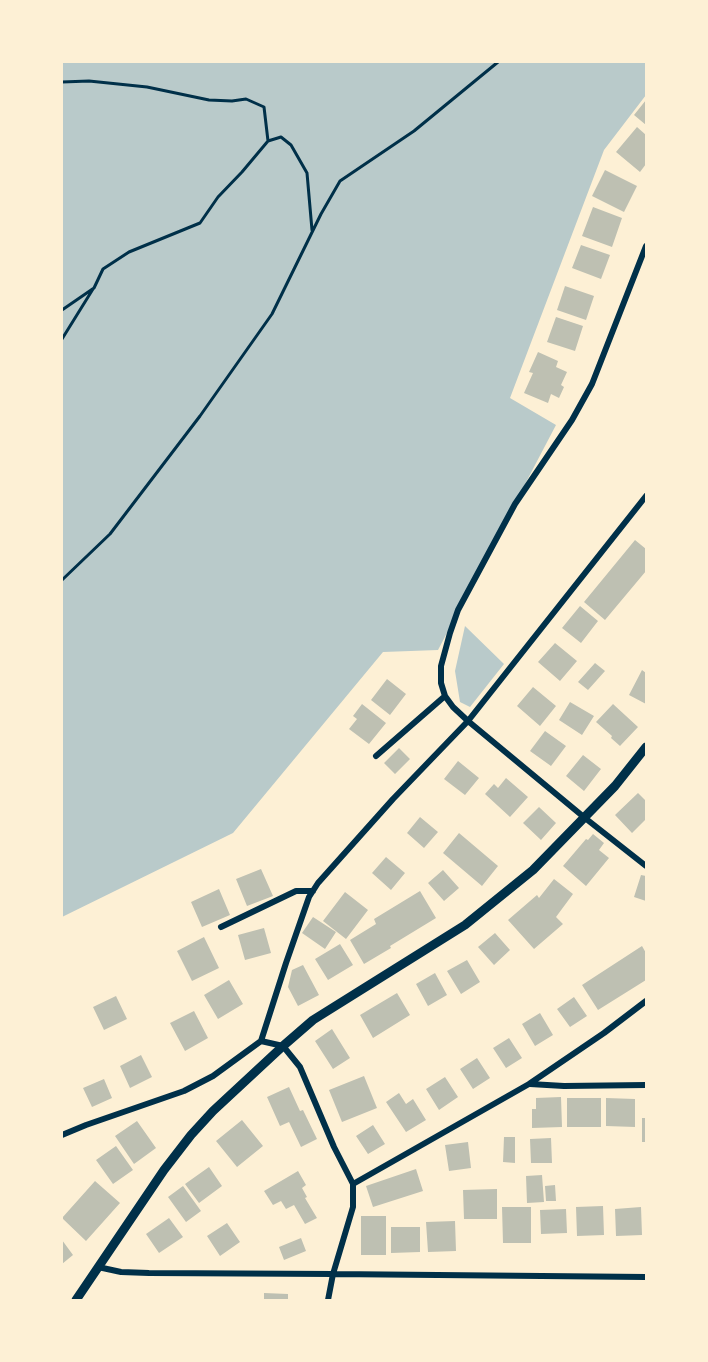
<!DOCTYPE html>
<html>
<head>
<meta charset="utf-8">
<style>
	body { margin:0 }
	#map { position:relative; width:708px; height:1362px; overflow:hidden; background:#fdf0d5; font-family:"Fira Sans Condensed",sans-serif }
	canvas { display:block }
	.frame { position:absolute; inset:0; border:63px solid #fdf0d5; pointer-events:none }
</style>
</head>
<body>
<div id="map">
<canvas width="708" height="1362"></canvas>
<div class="frame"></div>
</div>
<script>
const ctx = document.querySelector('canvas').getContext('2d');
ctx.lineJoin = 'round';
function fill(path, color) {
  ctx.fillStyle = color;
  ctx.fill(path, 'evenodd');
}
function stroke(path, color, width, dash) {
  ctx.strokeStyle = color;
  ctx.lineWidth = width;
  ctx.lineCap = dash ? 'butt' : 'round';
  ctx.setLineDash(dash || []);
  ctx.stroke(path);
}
const green = new Path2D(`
	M62,62H646V95L604,150L510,398L556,425L438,650L383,652L233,833L62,917Z
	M465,626L504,664L470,707L460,702L455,671Z`);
const building = new Path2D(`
	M646,100V125L634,115Z
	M637,127L646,135V164L640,172L616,152Z
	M605,170L637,186L624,212L592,196Z
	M593,207L622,218L612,247L582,236Z
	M581,245L610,255L601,279L572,268Z
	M565,286L594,296L586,320L557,310Z
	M556,317L583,326L575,351L547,342Z
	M538,352L558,361L556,367L567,372L561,385L564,387L559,398L551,394L548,403L524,393L533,373L529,372Z
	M635,540L646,549V571L605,620L584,602Z
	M580,606L598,621L581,643L562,628Z
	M555,643L577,661L560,681L538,662Z
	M595,663L605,671L588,690L578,682Z
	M642,670L646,673V704L629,695Z
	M387,679L406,694L390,715L371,700Z
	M533,687L556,706L540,726L517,706Z
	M570,702L594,716L582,735L559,720Z
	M362,704L386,723L369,744L349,729L357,719L353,716Z
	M613,704L638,727L620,746L611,738L612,736L596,722Z
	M545,731L566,746L551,766L530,751Z
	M399,748L410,759L395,774L384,763Z
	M583,755L601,769L584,791L566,776Z
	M458,761L479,778L465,795L444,779Z
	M506,778L528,797L510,817L485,794L494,784L498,788Z
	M638,793L646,801V819L632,833L615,815Z
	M539,807L556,823L541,840L523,823Z
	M420,817L438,832L424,848L407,833Z
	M459,833L498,866L482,886L443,853Z
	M593,834L604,843L599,850L609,858L586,886L563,866L586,839L588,840Z
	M386,857L405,873L391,890L372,873Z
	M261,869L273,896L247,906L236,879Z
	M443,870L459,888L444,901L428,883Z
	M641,875L646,876V901L634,897Z
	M554,879L573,894L556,917L563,924L534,949L508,920L537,895L539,898Z
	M219,889L230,915L202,927L191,902Z
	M420,891L436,918L390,946L391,948L364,964L350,940L376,924L374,919Z
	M345,892L368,910L346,939L323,921Z
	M313,917L336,932L325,949L302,933Z
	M264,928L271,953L245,960L238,935Z
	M495,933L510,950L494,965L478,947Z
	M204,937L219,968L192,981L177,951Z
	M340,944L353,965L328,980L315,959Z
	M642,946L646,953V980L598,1010L582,985Z
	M467,960L480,982L461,994L447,971Z
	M303,965L319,995L298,1006L288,987L292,970Z
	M435,973L447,995L428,1006L416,984Z
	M229,980L243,1004L218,1019L204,995Z
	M397,993L410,1015L373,1038L360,1015Z
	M116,996L127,1019L104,1030L93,1007Z
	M574,997L587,1016L570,1027L557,1009Z
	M194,1011L208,1038L185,1051L170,1023Z
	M540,1013L553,1035L535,1046L522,1024Z
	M332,1029L350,1058L333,1069L315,1041Z
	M509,1038L522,1058L506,1068L493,1048Z
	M141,1055L152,1077L130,1088L120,1066Z
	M477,1058L490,1078L473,1089L460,1069Z
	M364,1076L377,1108L342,1122L329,1090Z
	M445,1077L458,1097L439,1110L426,1089Z
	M104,1079L112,1098L92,1107L83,1088Z
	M289,1087L300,1111L303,1110L317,1139L301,1147L289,1122L280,1126L267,1097Z
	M399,1093L406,1104L413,1099L426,1120L406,1132L386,1102Z
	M561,1097L562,1127L532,1128V1109H536V1098Z
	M567,1098H601V1127H567Z
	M606,1098L635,1099V1127L606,1126Z
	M642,1118H646V1142H642Z
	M242,1120L263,1146L237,1167L216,1141Z
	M137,1121L156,1148L134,1164L115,1136Z
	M373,1125L385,1144L368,1154L356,1136Z
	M504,1137H515V1163L503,1162Z
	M551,1138L552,1163H531L530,1139Z
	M468,1142L471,1168L449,1171L445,1145Z
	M116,1146L133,1170L113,1184L96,1160Z
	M209,1167L222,1186L199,1203L185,1184Z
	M416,1169L423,1191L373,1207L366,1186Z
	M298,1171L306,1185L302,1188L307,1197L305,1198L317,1218L305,1224L294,1205L286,1209L281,1201L273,1205L264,1191Z
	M542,1175L544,1202L527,1203L526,1176Z
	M95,1181L120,1203L86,1241L62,1218Z
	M555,1185L556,1201H546L545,1186Z
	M183,1186L201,1211L186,1222L168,1197Z
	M497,1189V1219H464L463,1190Z
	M603,1206L604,1235L577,1236L576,1207Z
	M502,1207H531V1243H503Z
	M641,1207L642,1235L616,1236L615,1209Z
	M566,1209L567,1233L541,1234L540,1210Z
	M361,1216H386V1255H361Z
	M169,1218L183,1237L159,1253L146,1234Z
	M455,1221L456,1251L428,1252L426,1222Z
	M227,1223L240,1242L220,1256L207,1236Z
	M391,1227H420V1252L391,1253Z
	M301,1238L306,1251L284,1260L279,1247Z
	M62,1240L73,1255L62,1264Z
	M264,1293L288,1294V1300H264Z`);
const path = new Path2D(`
	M62,82L89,81L147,87L209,100L232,101L246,99L264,107L268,141
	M62,310L94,288L103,269L129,252L200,223L218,197L242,172L268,141L281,137L291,145L307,173L312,230
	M62,339L93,289
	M62,580L110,534L200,416L272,314L321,214L340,181L414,131L498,62`);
const minor = new Path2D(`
	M646,246L592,384L572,420L515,504L458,610L450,633L441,666V683L445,696L453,707L468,721L585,818L646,866
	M376,756L445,696
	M221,927L296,891H313
	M261,1041L286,963L309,897L318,883L393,799L468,721L646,496
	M530,1084L564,1086L646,1085
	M62,1135L86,1125L184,1091L213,1076L261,1041L283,1046L300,1067L334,1147L353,1184L529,1084L604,1033L646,1001
	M98,1267L121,1272L149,1273L333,1274L646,1277
	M328,1300L333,1274L353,1207V1184`);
const secondary = new Path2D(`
	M76,1300L164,1170L191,1135L213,1111L283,1046L313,1020L465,925L533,870L615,786L646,747`);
fill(green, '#b9caca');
fill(building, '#bec0b2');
stroke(path, '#003049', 3);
stroke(minor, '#003049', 6);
stroke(secondary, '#003049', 9);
</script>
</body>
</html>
